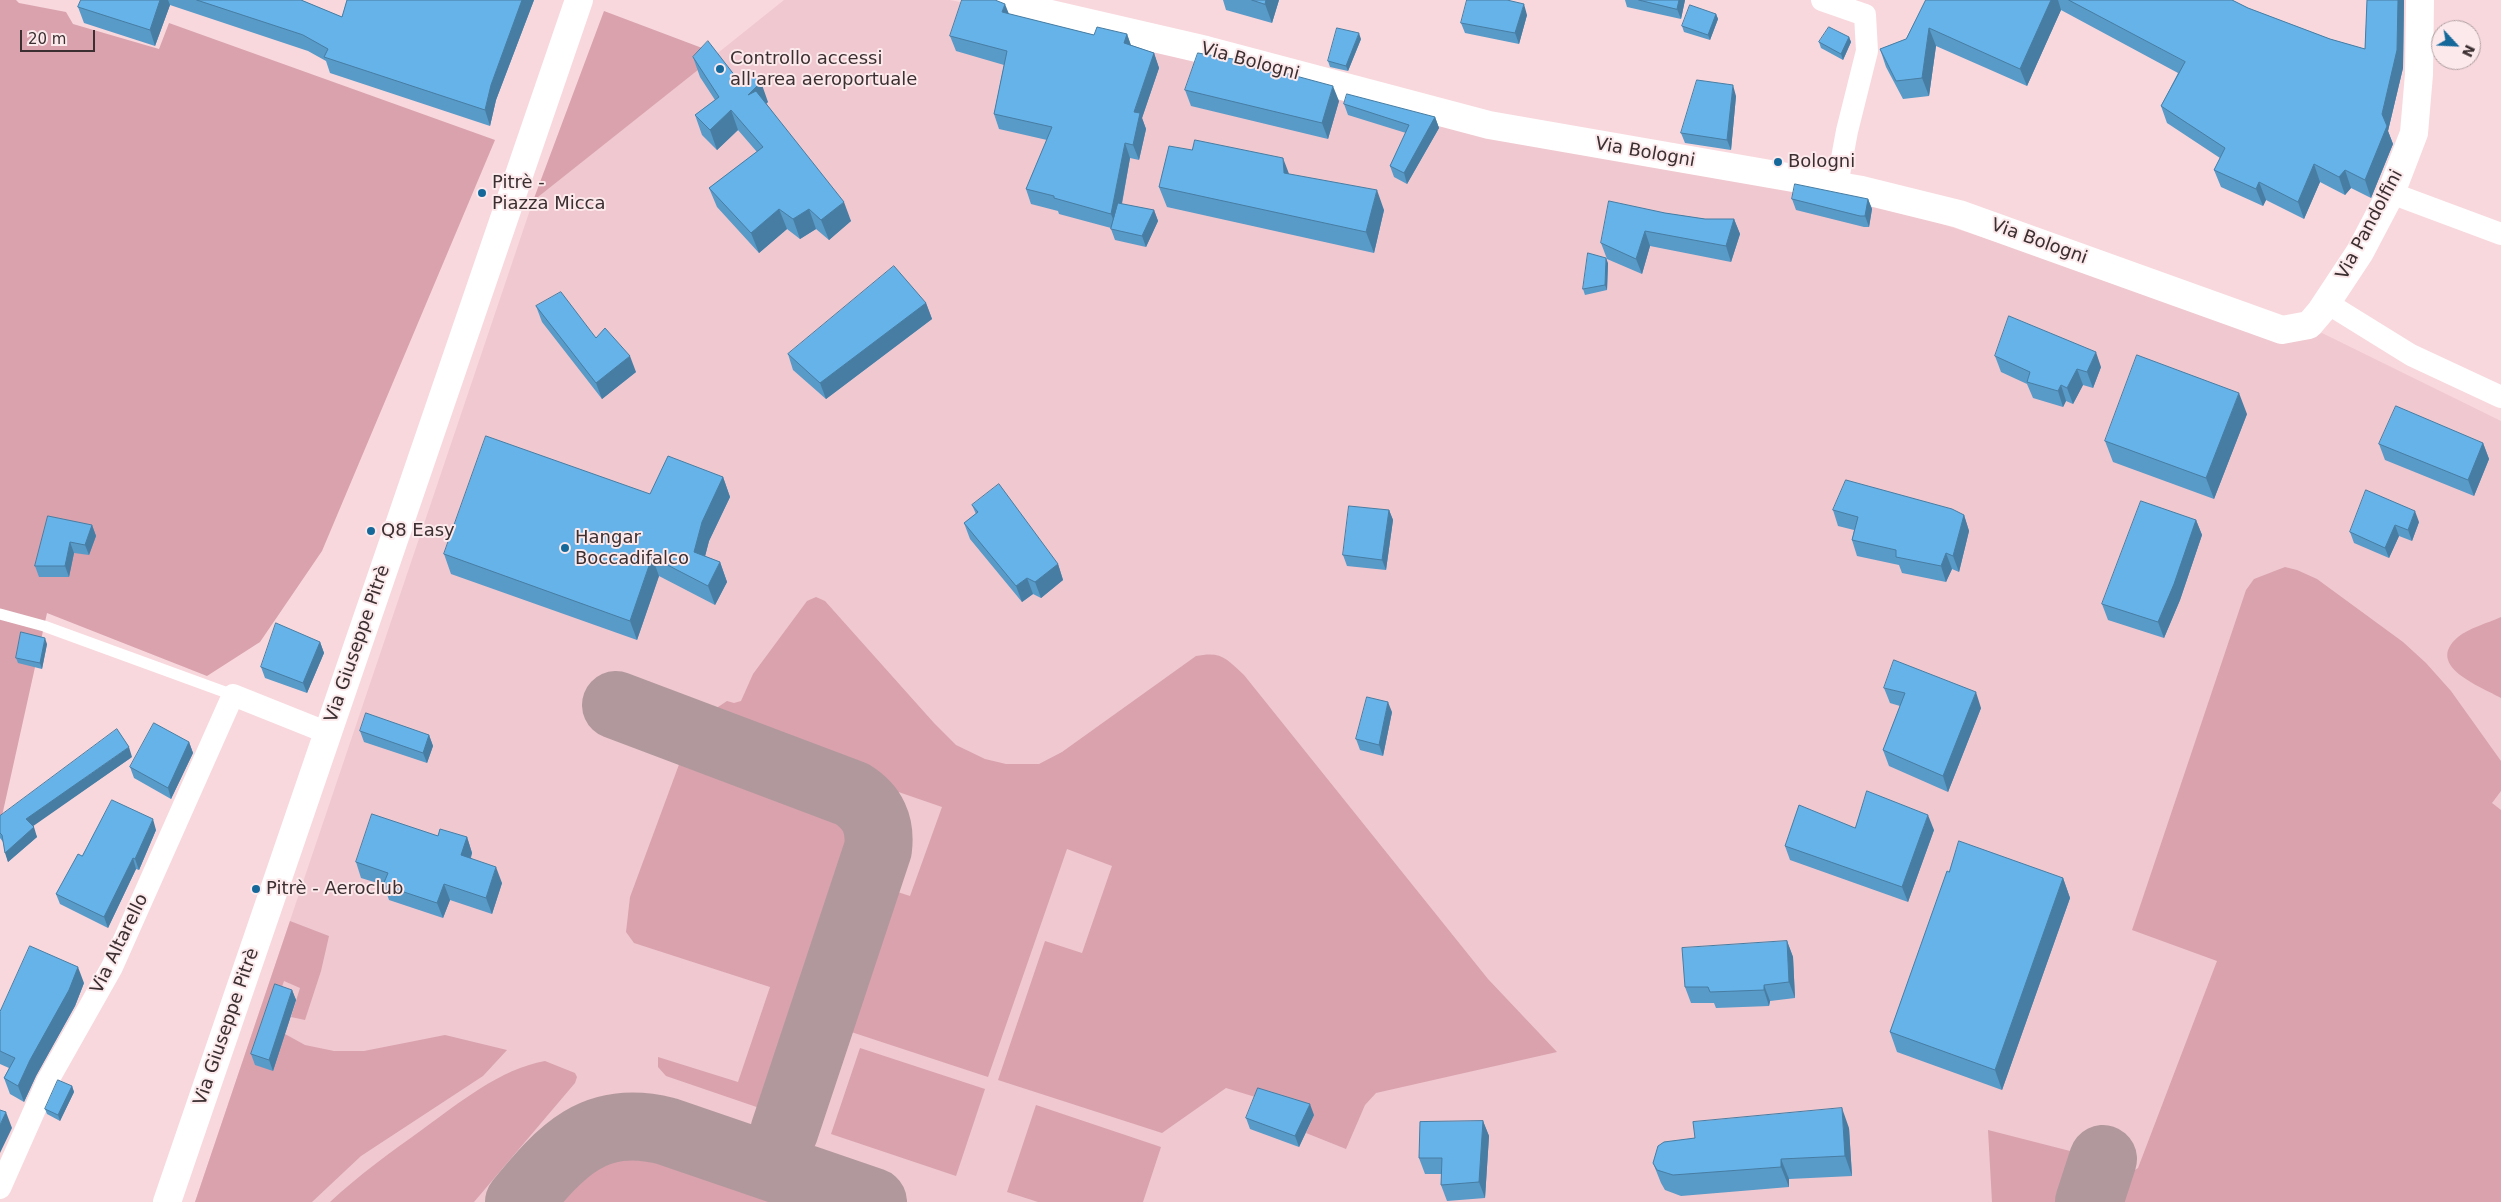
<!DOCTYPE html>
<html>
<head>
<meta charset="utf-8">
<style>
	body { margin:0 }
	#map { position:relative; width:2501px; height:1202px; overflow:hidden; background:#f8d8dd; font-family:"DejaVu Sans",sans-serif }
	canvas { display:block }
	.north { position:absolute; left:2431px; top:20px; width:50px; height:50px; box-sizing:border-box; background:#fce9ec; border:1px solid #af9fa1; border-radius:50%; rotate:115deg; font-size:14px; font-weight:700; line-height:20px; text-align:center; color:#3b2f31 }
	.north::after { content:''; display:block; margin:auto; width:18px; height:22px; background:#15699a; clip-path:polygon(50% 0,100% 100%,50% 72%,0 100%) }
	.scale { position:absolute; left:20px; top:30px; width:75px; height:22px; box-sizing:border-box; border:2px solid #3b2f31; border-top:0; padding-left:6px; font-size:15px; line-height:18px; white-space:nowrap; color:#3b2f31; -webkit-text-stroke:4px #fce9ec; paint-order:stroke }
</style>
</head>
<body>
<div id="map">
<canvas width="2501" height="1202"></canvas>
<div class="north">N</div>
<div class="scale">20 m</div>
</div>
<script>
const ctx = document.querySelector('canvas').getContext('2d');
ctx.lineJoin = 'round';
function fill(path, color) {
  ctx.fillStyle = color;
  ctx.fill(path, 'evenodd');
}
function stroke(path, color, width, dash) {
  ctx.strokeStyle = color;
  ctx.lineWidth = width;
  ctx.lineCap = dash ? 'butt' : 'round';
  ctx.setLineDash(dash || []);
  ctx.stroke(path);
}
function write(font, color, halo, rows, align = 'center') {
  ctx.font = font + ' "DejaVu Sans",sans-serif';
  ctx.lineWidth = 4;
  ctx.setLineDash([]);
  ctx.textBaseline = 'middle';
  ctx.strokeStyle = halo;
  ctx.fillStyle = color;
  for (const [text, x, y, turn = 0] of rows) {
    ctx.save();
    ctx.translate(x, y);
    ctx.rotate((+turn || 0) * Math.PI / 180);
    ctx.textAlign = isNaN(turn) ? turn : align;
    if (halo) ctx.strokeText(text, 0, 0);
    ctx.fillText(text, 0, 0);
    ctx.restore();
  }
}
const built = new Path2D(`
	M784,0H950L1048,20L1909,213L2175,301L2286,343L2322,333L2501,421V1202H195L533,201Z`);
const green = new Path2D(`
	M0,0H16L19,3L66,12L73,24L159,49L169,23L495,140L322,551L260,642L207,676L47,613L0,825Z
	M604,11L718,54L533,201Z
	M2285,567L2297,570L2317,579L2403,642L2426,663L2451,691L2501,761V791L2492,803L2501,810V1202H2119L2126,1176L2138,1168L2217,961L2132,930L2246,590L2254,579Z
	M816,597L825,601L934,723L956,745L985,759L1006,764H1039L1062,752L1196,656C1221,651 1226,658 1244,675L1488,979L1557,1052L1376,1093L1365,1105L1346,1149L1306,1133L1314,1115L1226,1088L1162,1133L998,1080L1045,941L1082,953L1112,866L1067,849L988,1077L833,1026L879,886L910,896L942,807L716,729L704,720L709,707H718L727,701L734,703L741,701L753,674L807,601Z
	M2501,617V698C2480,686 2424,666 2458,637C2469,628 2488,623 2501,617Z
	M698,742L710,745L841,794C874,821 870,837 860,876L780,1115L666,1076L658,1067V1057L738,1082L770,987L634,943L626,932L630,897L684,751L690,744Z
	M290,921L329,936L321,971L305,1020L291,1017L300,988L284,981L255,1064L285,1034L305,1045L334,1051H364L445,1035L507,1050L483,1076L361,1156L312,1202H195Z
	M860,1048L985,1089L956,1176L831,1134Z
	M545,1061L575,1073L577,1077L575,1083L474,1202H330C359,1175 391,1152 423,1129C459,1103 500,1069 545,1061Z
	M1036,1105L1161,1147L1143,1202H1038L1007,1192Z
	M1988,1130L2074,1152L2082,1174L2073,1202H1992Z
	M659,1155C708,1167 740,1177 784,1202H561L590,1167L617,1156Z`);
const taxiway = new Path2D(`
	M616,705L852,794C873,807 881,825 878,849L784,1132
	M519,1202C561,1151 594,1113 666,1131L873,1202
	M2089,1202L2103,1159`);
const service = new Path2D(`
	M0,614L44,626L233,695`);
const minor = new Path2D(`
	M1822,0L1865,15L1867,51L1847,131L1837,185
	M2391,193L2501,234
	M2327,303L2411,355L2501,397
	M0,1188L47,1082L112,967L233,695L328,733`);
const tertiary = new Path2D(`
	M1000,0L1042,12L1206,50L1489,125L1862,190L1959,214L2282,330L2309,325L2321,311L2360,252L2391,193L2414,133L2419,74L2420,0
	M167,1202L579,0`);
const wall = new Path2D(`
	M81,0H301L342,17L347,0H534L496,100L490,126L330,73L326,61L308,51L170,5L155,46L84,23L78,7Z
	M1223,0H1279L1272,23L1226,10Z
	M1625,0H1685L1681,19L1627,7Z
	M1926,0H2232L2248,8L2330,39L2365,49L2367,0H2404L2403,68L2388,131L2393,144L2371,198L2351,188L2345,195L2320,182L2304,219L2266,200L2263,206L2221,187L2214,170L2220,158L2167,123L2161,106L2178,73L2061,10L2027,86L1936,46L1929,96L1903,99L1886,67L1880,49L1906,39Z
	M1009,14L1094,35L1127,34L1131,45L1154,53L1159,68L1142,118L1146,129L1139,160L1130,158L1122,204L1154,210L1158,221L1146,247L1115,240L1111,229V228L1059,214L1058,211L1031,204L1026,189L1047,140L999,129L994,114L1004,65L956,51L950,36Z
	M1716,14L1718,19L1710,40L1684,32L1682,26Z
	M1527,15L1519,44L1465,33L1461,23Z
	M1849,37L1851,42L1843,60L1821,48L1819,42Z
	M1361,39L1348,71L1330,67L1328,61Z
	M693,57L739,81L768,102L766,103L851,221L829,240L816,229L800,239L787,229L759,253L717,207L709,188L757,152L738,130L717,150L702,135L695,115L715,100L700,77Z
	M1185,90L1339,101L1328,139L1191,106Z
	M1736,96L1731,150L1685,143L1681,133Z
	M1344,104L1435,117L1439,128L1407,184L1394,177L1390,166L1406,133L1348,115Z
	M1289,174L1384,210L1374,253L1167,207L1159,187Z
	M1792,199H1868L1872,209L1869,227H1864L1796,210Z
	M1665,213L1705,219H1734L1740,234L1731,262L1650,246L1642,274L1607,259L1601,243Z
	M1608,263L1607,290L1585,295L1583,289Z
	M926,303L932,319L826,399L793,370L788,354Z
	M536,306L596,338L636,372L602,399L542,322Z
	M1995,356L2101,367L2093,388L2083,385L2073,404L2066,401L2063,407L2033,398L2027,384L2001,372Z
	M2247,414L2214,499L2113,462L2105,441Z
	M2483,443L2489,459L2474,496L2385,460L2379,444Z
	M723,477L730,497L709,541L705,556L720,562L727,582L715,605L659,576L637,640L451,574L444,554L650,494Z
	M972,505L1058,564L1063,580L1041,598L1033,594L1022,602L970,539L964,523L976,514Z
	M1389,510L1393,520L1386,570L1347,566L1343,555Z
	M1833,510L1964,515L1969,531L1959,572L1952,569L1946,582L1902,573L1899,565L1857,556L1852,540L1854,530L1838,526Z
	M2196,520L2202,535L2180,600L2164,638L2108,620L2102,604Z
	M2419,522L2412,541L2399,536L2389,558L2354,543L2350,532Z
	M92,525L96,536L89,555L74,553L69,577H39L35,566Z
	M320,642L324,653L307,693L265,678L261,667Z
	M47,644L42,669L18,663L16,658Z
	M1884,688L1981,708L1948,792L1889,766L1883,750L1900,706L1890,703Z
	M1392,712L1383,756L1360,750L1356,739Z
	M360,731L429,735L433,746L427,763L364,742Z
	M189,742L193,753L171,799L134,778L130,767Z
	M132,757L32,826L37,837L8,862L3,842L0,838V816Z
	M1855,828L1934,830L1908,902L1790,860L1785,846Z
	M156,830L139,870L136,869L108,928L60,904L56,894L82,856Z
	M467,837L472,853L471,858L502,883L492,914L450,900L443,918L389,900L384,885L361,878L356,862Z
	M1949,872L2063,878L2070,898L2002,1090L1897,1052L1890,1032Z
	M1787,941L1793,957L1795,998L1770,1001L1769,1006L1716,1008L1714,1003H1691L1685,987Z
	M84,983L75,1006L36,1076L24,1102L10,1094L4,1078L9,1068L0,1064V1012Z
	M292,990L296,1000L273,1071L255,1065L251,1054Z
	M72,1086L74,1092L60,1121L47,1114L45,1109Z
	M1314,1115L1299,1147L1250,1129L1246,1118Z
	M1483,1121L1489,1136L1485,1198L1447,1201L1441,1185L1442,1174H1425L1419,1158Z
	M1849,1128L1852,1176L1789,1179V1187L1681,1196L1665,1190L1661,1183L1653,1163Z`);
const shadedWall = new Path2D(`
	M160,0H168L170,5L155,46L150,30Z
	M522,0H534L496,100L490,126L485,110L491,85Z
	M1266,0H1279L1272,23L1265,4Z
	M1679,0H1685L1681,19L1677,9Z
	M2051,0H2058L2061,10L2027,86L2020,69Z
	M2398,0H2404L2403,68L2388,131L2393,144L2371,198L2365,180L2382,114Z
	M1005,4L1011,19L1002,12Z
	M1524,4L1527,15L1519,44L1515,33Z
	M1716,14L1718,19L1710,40L1708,35Z
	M1929,28L1936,46L1929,96L1922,78Z
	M1359,33L1361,39L1348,71L1346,66Z
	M1127,34L1132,49L1124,43Z
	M1849,37L1851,42L1843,60L1841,54Z
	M1154,53L1159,68L1142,118L1146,129L1139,160L1133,145L1134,112Z
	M761,82L768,102L755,115L748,95Z
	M1733,85L1736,96L1731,150L1727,140Z
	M1333,86L1339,101L1328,139L1322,123Z
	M731,110L738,130L717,150L710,130Z
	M1435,117L1439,128L1407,184L1404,173Z
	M1125,143L1130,158L1117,229L1111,214Z
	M1283,158L1291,179L1284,173Z
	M2314,164L2320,182L2304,219L2298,202Z
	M2345,170L2351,188L2345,195L2339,177Z
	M2259,182L2266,200L2263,206L2256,189Z
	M1377,190L1384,210L1374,253L1366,232Z
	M1868,199L1872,209L1869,227L1865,216Z
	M844,202L851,221L829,240L821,220Z
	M779,209L787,229L759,253L751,233Z
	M809,209L816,229L800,239L793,219Z
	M1154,210L1158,221L1146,247L1142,236Z
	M1734,219L1740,234L1731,262L1726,246Z
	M1645,231L1650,246L1642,274L1636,259Z
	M1606,258L1608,263L1607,290L1605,285Z
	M926,303L932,319L826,399L820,383Z
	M2096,352L2101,367L2093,388L2087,372Z
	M630,356L636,372L602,399L596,383Z
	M2077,369L2083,385L2073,404L2067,388Z
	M2061,385L2066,401L2063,407L2058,391Z
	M2239,393L2247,414L2214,499L2206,478Z
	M2483,443L2489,459L2474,496L2468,480Z
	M723,477L730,497L709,541L701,572L694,552L702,522Z
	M1389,510L1393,520L1386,570L1382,560Z
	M2415,511L2419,522L2412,541L2408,530Z
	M1964,515L1969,531L1959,572L1953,556Z
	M2196,520L2202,535L2180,600L2164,638L2158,622Z
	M92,525L96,536L89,555L85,545Z
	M2395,525L2399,536L2389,558L2385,548Z
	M70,542L74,553L69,577L65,566Z
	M1946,553L1952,569L1946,582L1941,566Z
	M652,557L659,576L637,640L630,621Z
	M720,562L727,582L715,605L708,586Z
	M1058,564L1063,580L1041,598L1035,582Z
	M1027,578L1033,594L1022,602L1016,586Z
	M45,638L47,644L42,669L40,663Z
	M320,642L324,653L307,693L303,683Z
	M1976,692L1981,708L1948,792L1943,776Z
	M1388,702L1392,712L1383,756L1379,745Z
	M429,735L433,746L427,763L423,753Z
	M189,742L193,753L171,799L168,788Z
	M129,747L132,757L29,829L26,819Z
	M1928,815L1934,830L1908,902L1902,887Z
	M153,819L156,830L139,870L135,859Z
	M34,827L37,837L8,862L5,853Z
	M467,837L472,853L466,871L461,855Z
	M133,858L136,869L108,928L104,917Z
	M496,867L502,883L492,914L486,898Z
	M2063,878L2070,898L2002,1090L1995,1070Z
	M444,884L450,900L443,918L437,903Z
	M1787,941L1793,957L1795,998L1789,982Z
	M78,967L84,983L75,1006L36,1076L24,1102L18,1086L30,1060Z
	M1764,985L1770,1001L1769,1006L1764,990Z
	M292,990L296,1000L273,1071L269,1060Z
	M72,1086L74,1092L60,1121L58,1115Z
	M1310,1104L1314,1115L1299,1147L1295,1136Z
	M1842,1108L1849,1128L1852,1176L1845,1156Z
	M6,1112L12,1128L0,1153V1125Z
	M1483,1121L1489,1136L1485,1198L1479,1182Z
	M1781,1159L1789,1179V1187L1781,1167Z`);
const building = new Path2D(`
	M81,0H160L150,30L78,7Z
	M197,0H301L342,17L347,0H522L491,85L485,110L324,57L328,49L303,35Z
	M962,0H995L1005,4L1002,12L1094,35L1097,27L1127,34L1124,43L1154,53L1134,112L1140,113L1133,145L1125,143L1111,214L1054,198V196L1026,189L1052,127L994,114L1007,51L950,36Z
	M1252,0H1266L1265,4Z
	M1467,0H1507L1524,4L1515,33L1461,23Z
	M1639,0H1679L1677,9Z
	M1926,0H2051L2020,69L1929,28L1922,78L1896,81L1880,49L1906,39Z
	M2069,0H2232L2248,8L2330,39L2365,49L2367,0H2398L2397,50L2382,114L2387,126L2365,180L2345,170L2339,177L2314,164L2298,202L2259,182L2256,189L2214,170L2225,148L2161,106L2185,62Z
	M1690,5L1716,14L1708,35L1682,26Z
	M1829,27L1849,37L1841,54L1819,42Z
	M1337,28L1359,33L1346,66L1328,61Z
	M708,41L739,81L751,71L761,82L748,95L756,91L844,202L821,220L809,209L793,219L779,209L751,233L709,188L763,147L731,110L710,130L695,115L719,97L693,57Z
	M1198,53L1233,59L1333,86L1322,123L1185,90Z
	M1697,80L1733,85L1727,140L1681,133Z
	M1347,94L1435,117L1404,173L1390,166L1409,125L1344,104Z
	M1195,140L1283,158L1284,173L1377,190L1366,232L1159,187L1169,146L1192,150Z
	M1795,184L1868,199L1865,216H1860L1792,199Z
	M1609,201L1665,213L1705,219H1734L1726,246L1645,231L1636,259L1601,243Z
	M1118,203L1154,210L1142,236L1111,229Z
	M1588,253L1606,258L1605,285L1583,289Z
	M894,266L926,303L820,383L788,354Z
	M561,292L596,338L605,328L630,356L596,383L536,306Z
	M2009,316L2096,352L2087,372L2077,369L2067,388L2061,385L2058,391L2027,382L2030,372L1995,356Z
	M2137,355L2239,393L2206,478L2105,441Z
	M2396,406L2483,443L2468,480L2379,444Z
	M486,436L650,494L668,456L723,477L702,522L694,552L720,562L708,586L652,557L630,621L444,554Z
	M1846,480L1952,509L1964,515L1953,556L1946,553L1941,566L1896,557V550L1852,540L1858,517L1833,510Z
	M999,484L1058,564L1035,582L1027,578L1016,586L964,523L978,512L972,505Z
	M2366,490L2415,511L2408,530L2395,525L2385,548L2350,532Z
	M2141,501L2196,520L2174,584L2158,622L2102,604Z
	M1349,506L1389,510L1382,560L1343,555Z
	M48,516L92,525L85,545L70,542L65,566H35Z
	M276,623L320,642L303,683L261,667Z
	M21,632L45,638L40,663L16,658Z
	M1894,660L1976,692L1943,776L1883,750L1905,693L1884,688Z
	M1367,697L1388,702L1379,745L1356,739Z
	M366,713L429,735L423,753L360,731Z
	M154,723L189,742L168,788L130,767Z
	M117,729L129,747L26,819L34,827L5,853L2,835L0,833V816Z
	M1867,791L1928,815L1902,887L1785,846L1799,805L1855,828Z
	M112,800L153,819L135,859L133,858L104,917L56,894L78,854L82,856Z
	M372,814L438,836L440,829L467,837L461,855L496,867L486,898L444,884L437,903L383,885L388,873L356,862Z
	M1959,841L2063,878L1995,1070L1890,1032L1947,871L1949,872Z
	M1787,941L1789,982L1764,985V990L1710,992L1708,987H1685L1682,948Z
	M30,946L78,967L69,990L30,1060L18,1086L4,1078L15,1058L0,1051V1012Z
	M275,984L292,990L269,1060L251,1054Z
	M58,1080L72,1086L58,1115L45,1109Z
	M1258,1088L1310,1104L1295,1136L1246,1118Z
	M1842,1108L1845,1156L1781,1159V1167L1673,1175L1657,1170L1653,1163L1658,1146L1664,1142L1695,1138L1693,1122Z
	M0,1110L6,1112L0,1125Z
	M1483,1121L1479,1182L1441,1185L1442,1158H1419L1420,1122Z`);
const markers = [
	[720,69,5,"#15699a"],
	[1778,162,5,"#15699a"],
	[482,193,5,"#15699a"],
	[371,531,5,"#15699a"],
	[565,548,5,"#15699a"],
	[256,889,5,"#15699a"]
];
const poiNames = [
	["Controllo accessi",730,59],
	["all'area aeroportuale",730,80],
	["Bologni",1788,162],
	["Pitrè -",492,183],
	["Piazza Micca",492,204],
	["Q8 Easy",381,531],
	["Hangar",575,538],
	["Boccadifalco",575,559],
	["Pitrè - Aeroclub",266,889]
];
const streetNames = [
	["Via Bologni",1250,62,15],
	["Via Bologni",1645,153,10],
	["Via Pandolfini",2370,225,-62],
	["Via Bologni",2039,242,20],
	["Via Giuseppe Pitrè",358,644,-71],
	["Via Altarello",120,944,-64],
	["Via Giuseppe Pitrè",227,1027,-71]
];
fill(built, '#f0c8d0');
fill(green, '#d9a2ad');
stroke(taxiway, '#b1989c', 68);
stroke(service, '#fff', 11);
stroke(minor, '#fff', 22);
stroke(tertiary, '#fff', 28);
fill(wall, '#589ac8');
fill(shadedWall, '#477da3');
fill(building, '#66b3e9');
stroke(building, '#477da3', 1);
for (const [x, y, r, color] of markers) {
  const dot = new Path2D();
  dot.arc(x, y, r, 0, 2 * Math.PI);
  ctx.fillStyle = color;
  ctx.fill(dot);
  stroke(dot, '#fce9ec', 2);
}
write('18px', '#3b2f31', '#fce9ec', poiNames, 'left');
write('18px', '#3b2f31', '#fce9ec', streetNames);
</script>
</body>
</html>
